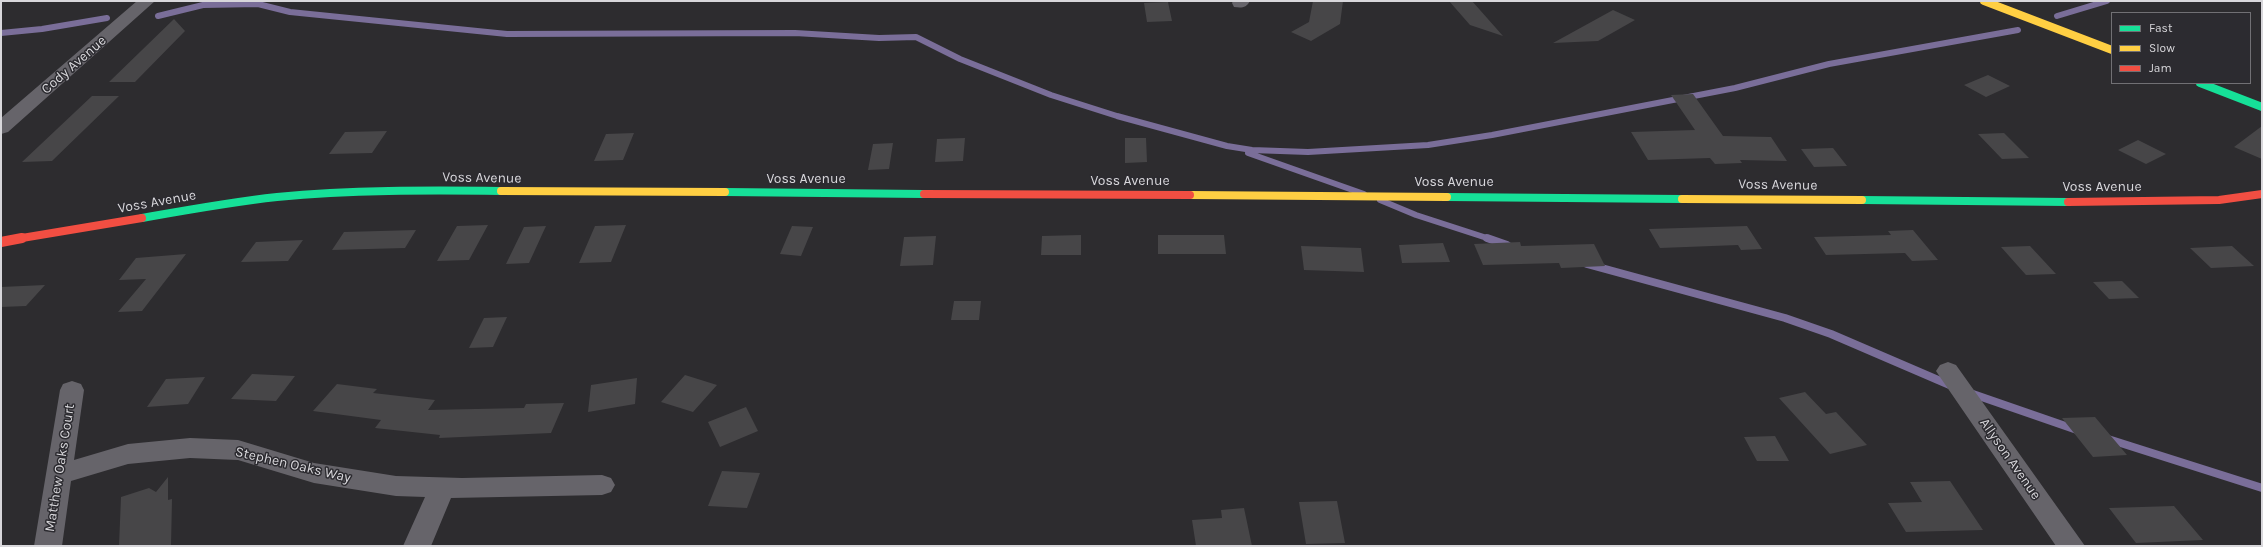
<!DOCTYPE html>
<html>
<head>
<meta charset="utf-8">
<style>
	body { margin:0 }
	#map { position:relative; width:2263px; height:547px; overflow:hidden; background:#2d2c2f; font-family:Karla,sans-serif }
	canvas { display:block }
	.frame { position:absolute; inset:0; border:2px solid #d8d7db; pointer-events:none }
	.legend { position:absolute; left:2111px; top:12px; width:140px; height:72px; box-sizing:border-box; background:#2c2b30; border:1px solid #717074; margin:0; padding:5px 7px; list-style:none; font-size:12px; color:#d8d7db }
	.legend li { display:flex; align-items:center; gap:8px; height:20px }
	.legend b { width:20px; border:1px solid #717074 }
</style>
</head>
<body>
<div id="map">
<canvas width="2263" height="547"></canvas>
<div class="frame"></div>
<ul class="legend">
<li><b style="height:5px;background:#16e098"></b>Fast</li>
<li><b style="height:5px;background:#ffcf43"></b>Slow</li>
<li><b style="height:5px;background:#f24e42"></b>Jam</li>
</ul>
</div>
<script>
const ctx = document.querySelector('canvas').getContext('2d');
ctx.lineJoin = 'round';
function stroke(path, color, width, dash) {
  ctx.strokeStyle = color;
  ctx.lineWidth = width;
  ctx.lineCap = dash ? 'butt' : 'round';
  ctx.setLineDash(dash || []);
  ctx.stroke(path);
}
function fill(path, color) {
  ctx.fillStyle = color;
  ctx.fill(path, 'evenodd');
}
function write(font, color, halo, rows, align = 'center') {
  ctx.font = font + ' Karla,sans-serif';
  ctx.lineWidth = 3;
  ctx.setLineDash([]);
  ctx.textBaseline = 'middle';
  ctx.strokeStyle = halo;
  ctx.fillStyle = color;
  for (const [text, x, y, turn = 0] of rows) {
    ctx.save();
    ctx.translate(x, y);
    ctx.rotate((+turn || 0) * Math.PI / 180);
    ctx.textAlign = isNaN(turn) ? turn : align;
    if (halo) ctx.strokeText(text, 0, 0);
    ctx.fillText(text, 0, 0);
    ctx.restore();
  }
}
const streamFar1 = new Path2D(`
	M158,16L203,5L258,4L290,12L507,34L795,33L879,38L916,37L960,59L1051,95L1117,116L1227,146L1252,150L1308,152L1428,145L1492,135L1735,88L1829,64L2018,30
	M2057,16L2107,1
	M1,33L42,29L107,18
	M1248,153L1364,194
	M1380,200L1416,215L1490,239`);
const stream = new Path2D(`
	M1487,238L1507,245
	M1587,264L1785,318L1831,334L1952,386
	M1970,393L2077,430
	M2108,439L2262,488`);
const building = new Path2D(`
	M1313,1H1343L1340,24L1311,41L1291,32L1309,22Z
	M1449,1H1472L1503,36L1470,25Z
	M1168,2L1172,21L1147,22L1144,3Z
	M1613,10L1635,20L1598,41L1553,43Z
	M174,19L185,31L135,82H109Z
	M1988,75L2010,86L1986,97L1964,85Z
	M1693,94L1723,136L1771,137L1787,161L1740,160L1742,163L1715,164L1710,158L1648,160L1631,132L1695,130L1671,95Z
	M92,96H119L52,161L22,162Z
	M2262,126V159L2234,147Z
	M387,131L372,153L329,154L345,132Z
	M634,133L623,160L594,161L606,134Z
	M2004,133L2029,158L2002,159L1978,134Z
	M965,138L963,161L935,162L937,139Z
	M1125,138H1146L1147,162L1125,163Z
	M2138,140L2166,154L2146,164L2118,150Z
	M893,143L889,169L868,170L873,144Z
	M1833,148L1847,166L1814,167L1801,149Z
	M488,225L469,260L437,261L457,226Z
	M626,225L611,262L579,263L595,226Z
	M546,226L529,263L506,264L524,227Z
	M792,226L813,227L801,256L780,254Z
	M1747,226L1762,249L1741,250L1738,245L1660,248L1649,229Z
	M416,230L405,248L332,250L344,232Z
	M1913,230L1938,260L1912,261L1905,253L1826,255L1814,237L1891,235L1888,231Z
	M1081,235V255H1041L1042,236Z
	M1158,235H1224L1226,254H1158Z
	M936,236L933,265L900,266L904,237Z
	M303,240L288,261L241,262L256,242Z
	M1520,242L1521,246L1594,244L1605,266L1561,268L1559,263L1483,265L1474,244Z
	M1443,243L1450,262L1402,263L1399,245Z
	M1301,246L1361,248L1364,272L1304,270Z
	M2030,246L2056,274L2026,275L2001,247Z
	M2232,246L2254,266L2211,268L2190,248Z
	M186,254L142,311L118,312L146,279L119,280L136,258Z
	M2122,281L2139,298L2109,299L2093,282Z
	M45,285L26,306L1,307V287Z
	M954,301H981L979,320H951Z
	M507,317L493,347L469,348L484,318Z
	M252,374L295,376L276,401L231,399Z
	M685,375L717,385L693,412L661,402Z
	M205,377L188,404L147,407L166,379Z
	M637,378L635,404L588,412L591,385Z
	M337,384L377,389L373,393L435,400L428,410L524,408L526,404L564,403L551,433L439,438L440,435L375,428L381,420L313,411Z
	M1805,392L1826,414L1836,412L1867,445L1830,454L1779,398Z
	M746,407L758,431L720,447L708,422Z
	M2095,417L2127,455L2093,457L2062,418Z
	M1775,436L1789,461H1757L1744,437Z
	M722,471L760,473L747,508L708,506Z
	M168,477V500L172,499L171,546H119L121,497L149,488L156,492Z
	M1950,481L1983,530L1906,532L1888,503L1922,502L1910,482Z
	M1337,501L1345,543L1306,544L1299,502Z
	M2174,506L2203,540L2136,543L2109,508Z
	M1244,508L1252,546H1196L1192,520L1222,518L1221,510Z`);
const street = new Path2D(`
	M137,1H155L8,132L1,134V118Z
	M1233,1H1250C1246,8 1242,8 1234,7L1232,3Z
	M1948,362L1956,365L2085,546H2056L1940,377L1936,371L1940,365Z
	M72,381L81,384L84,390L74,460L128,444L190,438L238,440L314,463L396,476L462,478L602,475L611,478L615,485L611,492L602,495L451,498L431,546H403L425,497L396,496L314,483L238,460L190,458L128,464L71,481L62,546H34L60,390L63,384Z`);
const fast = new Path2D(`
	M2200,83L2262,107
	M725,192L924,194
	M1447,197L1682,199
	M1862,200L2068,202
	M142,218C187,210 231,202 277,197C351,190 426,190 501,191`);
const slow = new Path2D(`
	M1984,1L2112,50
	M501,191L725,192
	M1190,195L1447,197
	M1682,199L1862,200`);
const jamFar1 = new Path2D(`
	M924,194L1190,195
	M2068,202L2219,200L2262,194
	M16,239L142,218`);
const jam = new Path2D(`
	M1,242L22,238`);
const streetNames = [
	["Cody Avenue",74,65,-41],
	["Voss Avenue",482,178,1],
	["Voss Avenue",806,179],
	["Voss Avenue",1130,181],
	["Voss Avenue",1454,182],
	["Voss Avenue",1778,185,1],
	["Voss Avenue",2102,187],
	["Voss Avenue",157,202,-10],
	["Allyson Avenue",2010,459,55],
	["Stephen Oaks Way",293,465,13],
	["Matthew Oaks Court",60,468,-81]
];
stroke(streamFar1, '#7a6e99', 6);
stroke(stream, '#7a6e99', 8);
fill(building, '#474648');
fill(street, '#66646a');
stroke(fast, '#16e098', 8);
stroke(slow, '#ffcf43', 8);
stroke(jamFar1, '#f24e42', 8);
stroke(jam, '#f24e42', 10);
write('14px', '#d8d7db', '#2c2b30', streetNames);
</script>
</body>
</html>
